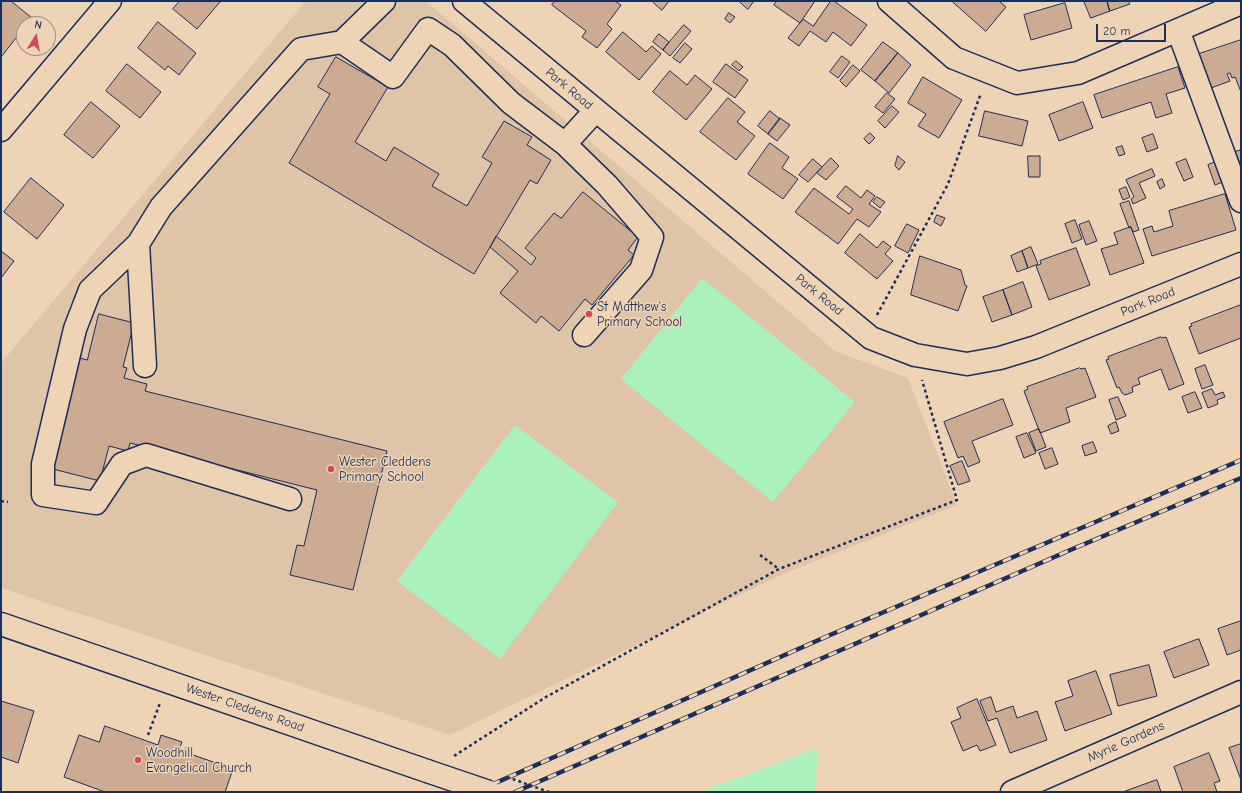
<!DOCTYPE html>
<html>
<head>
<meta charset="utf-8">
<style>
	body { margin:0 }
	#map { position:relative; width:1242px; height:793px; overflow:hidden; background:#eed4b5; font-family:"Comic Neue",sans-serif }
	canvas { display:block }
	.frame { position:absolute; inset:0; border:2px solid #1b2f5e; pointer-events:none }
	.north { position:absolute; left:16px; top:16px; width:40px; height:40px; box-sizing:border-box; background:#eed4b5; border:1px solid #9a9292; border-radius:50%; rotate:11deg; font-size:11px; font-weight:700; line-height:16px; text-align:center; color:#1b2f5e }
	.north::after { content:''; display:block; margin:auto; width:14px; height:18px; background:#d1495b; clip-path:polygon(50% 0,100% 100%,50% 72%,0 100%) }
	.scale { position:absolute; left:1096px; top:24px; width:70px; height:18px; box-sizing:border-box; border:2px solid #1b2f5e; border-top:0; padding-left:5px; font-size:12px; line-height:14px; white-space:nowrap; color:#1b2f5e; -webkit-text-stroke:3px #eed4b5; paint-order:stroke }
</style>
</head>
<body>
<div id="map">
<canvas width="1242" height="793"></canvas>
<div class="frame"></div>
<div class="north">N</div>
<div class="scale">20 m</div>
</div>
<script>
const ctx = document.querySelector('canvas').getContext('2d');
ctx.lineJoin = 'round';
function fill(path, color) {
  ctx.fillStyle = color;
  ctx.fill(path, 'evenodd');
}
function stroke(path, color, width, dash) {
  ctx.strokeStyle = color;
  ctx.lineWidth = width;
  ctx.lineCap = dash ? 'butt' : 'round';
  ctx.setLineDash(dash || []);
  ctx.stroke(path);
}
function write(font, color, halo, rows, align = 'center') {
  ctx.font = font + ' "Comic Neue",sans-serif';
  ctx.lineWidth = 3;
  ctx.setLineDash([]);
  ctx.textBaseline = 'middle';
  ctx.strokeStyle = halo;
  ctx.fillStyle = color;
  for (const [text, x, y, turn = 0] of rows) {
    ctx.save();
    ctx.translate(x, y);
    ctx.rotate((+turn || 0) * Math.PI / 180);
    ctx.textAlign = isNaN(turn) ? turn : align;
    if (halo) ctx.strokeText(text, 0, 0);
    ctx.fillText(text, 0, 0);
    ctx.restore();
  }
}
const built = new Path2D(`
	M306,1H426L835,351L908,378L957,505L781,575L450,735L1,588V363Z`);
const green = new Path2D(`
	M702,278L855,402L773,502L621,379Z
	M515,425L618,502L500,659L397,581Z
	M818,748L815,792H699Z`);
const building = new Path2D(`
	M1,1H11L32,18L27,24H24V28L1,57Z
	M180,1H218L220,2L197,29L173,9Z
	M555,1H615L621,5L607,24L612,29L597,48L582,37L586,31L552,5Z
	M652,1H669L662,10Z
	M739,1H754L748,9Z
	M777,1H815L800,23L774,5Z
	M831,1H834L867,25L851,46L833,32L826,42L810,31L799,46L788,38L803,19L813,26Z
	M952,1H999L1006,7L986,31Z
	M1084,1H1107L1110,11L1091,18Z
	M1107,1H1128L1130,4L1110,11Z
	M1065,3L1072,28L1031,40L1024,15Z
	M729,13L735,17L730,23L725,19Z
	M158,22L196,53L179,75L168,66L165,70L138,48Z
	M684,25L691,31L670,56L663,50Z
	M623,32L646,52L652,46L661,54L639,80L606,52Z
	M659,34L669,42L663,50L653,42Z
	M1241,40V92L1235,77L1232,78L1230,73L1227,74L1230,81L1211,88L1199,54Z
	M883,42L898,53L875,81L861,70Z
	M685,43L692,49L680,63L673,58Z
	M898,53L911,65L889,93L875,81Z
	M842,56L850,62L838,78L830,72Z
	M336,57L388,87L355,142L386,161L394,147L439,174L432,186L467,206L492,163L482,157L504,121L532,137L527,145L551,160L537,184L530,180L474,274L289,163L330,94L318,87Z
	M736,61L743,67L739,71L732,65Z
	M127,64L161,92L140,118L106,91Z
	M726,64L748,80L735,98L713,82Z
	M853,65L860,71L846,87L840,81Z
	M1178,67L1185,88L1166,94L1172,113L1156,118L1151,102L1102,118L1094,95Z
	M670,71L687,85L695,75L712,89L686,120L653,92Z
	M923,77L962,100L939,138L918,126L926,114L908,103Z
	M887,93L895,99L883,113L875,107Z
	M728,98L745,112L737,122L755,136L736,160L700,132Z
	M91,102L120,126L93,158L64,135Z
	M1083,102L1093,128L1059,141L1049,115Z
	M892,106L899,112L885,128L878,121Z
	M770,111L780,119L768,134L758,126Z
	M985,111L1028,121L1022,146L979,136Z
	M780,118L790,125L777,141L768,134Z
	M870,133L875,138L869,144L864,139Z
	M1153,134L1158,148L1147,152L1142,138Z
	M770,143L789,157L782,168L798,179L783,199L748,174Z
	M1122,146L1125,154L1119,156L1116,148Z
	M1241,150V172L1233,153Z
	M898,156L905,162L899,170L895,166Z
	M1028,156H1040V177H1029Z
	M831,158L839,166L826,180L817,173Z
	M813,159L822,167L808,182L799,175Z
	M1186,159L1193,177L1184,181L1176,163Z
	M1220,160L1228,180L1215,185L1208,165Z
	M1152,169L1155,176L1139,183L1146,198L1133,204L1131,199L1134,197L1126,180Z
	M31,178L64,205L37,239L4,212Z
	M1162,179L1165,186L1160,189L1157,182Z
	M846,186L861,198L867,190L875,196L869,204L881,212L869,227L857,219L838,244L795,212L814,188L849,214L853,209L837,197Z
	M1126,187L1130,197L1123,200L1119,190Z
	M583,192L638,237L628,250L634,255L592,305L585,299L559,331L541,316L536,323L500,293L518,271L490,247L496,236L531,265L536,258L525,248L554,213L561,218Z
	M1225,194L1236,230L1152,256L1143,229L1152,226L1154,232L1173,226L1169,211Z
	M877,197L885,202L880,208L873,202Z
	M1129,201L1139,230L1133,232L1131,227L1129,228L1120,204Z
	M937,215L945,218L941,226L934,222Z
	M1075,220L1082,239L1072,243L1065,224Z
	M1089,221L1097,241L1086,245L1079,225Z
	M907,224L919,230L908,253L895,246Z
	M1131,227L1144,263L1110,275L1101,249L1118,244L1114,233Z
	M860,234L877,248L883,241L891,247L885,254L893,261L877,279L845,253Z
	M1031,247L1038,264L1028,268L1022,251Z
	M1076,248L1090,285L1049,300L1036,266L1041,264L1040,261Z
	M1,251L14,261L1,278Z
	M1022,251L1028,268L1017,272L1011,256Z
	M920,256L961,270L965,285L967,286L958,311L911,295Z
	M1023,282L1032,307L1012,315L1003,290Z
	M1003,290L1012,315L992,322L983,297Z
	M1241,305V338L1199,354L1189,327L1192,326L1191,324Z
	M99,314L134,323L123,367L127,368L124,378L147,384L145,391L387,451L353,590L290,575L297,545L304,546L317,490L130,443L128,451L109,446L100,481L53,469L80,358L87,360Z
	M1161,337L1162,338L1166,337L1184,384L1169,390L1161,369L1138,378L1140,384L1132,387L1133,392L1125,395L1122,393L1119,387L1117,388L1106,360L1109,359L1108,357Z
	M1205,365L1213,385L1202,389L1195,369Z
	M1080,368L1081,369L1085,368L1096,397L1066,408L1070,422L1040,433L1024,391L1028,389L1027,387Z
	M1212,389L1215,395L1223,392L1225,397L1217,400L1218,404L1208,408L1202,393Z
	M1195,392L1202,408L1188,413L1182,397Z
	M1118,397L1126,416L1116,420L1109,400Z
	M1003,399L1013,425L972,441L980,462L968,467L963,456L958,458L944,422Z
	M1116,422L1119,431L1111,434L1108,426Z
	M1039,429L1046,447L1036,451L1029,433Z
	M1027,433L1036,453L1024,458L1016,437Z
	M1093,442L1097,452L1085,456L1082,446Z
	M1052,448L1058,464L1045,469L1039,453Z
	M962,461L970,481L958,485L950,466Z
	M1241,621V650L1227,655L1218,629Z
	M1199,639L1209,665L1174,678L1164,652Z
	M1149,665L1157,696L1118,706L1110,675Z
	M1096,671L1112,714L1065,731L1055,702L1073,696L1068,681Z
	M991,697L996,712L1013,706L1017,718L1037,711L1047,740L1010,753L997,718L988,721L980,701Z
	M977,699L996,745L980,751L977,745L963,751L951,722L961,718L957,708Z
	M1,701L34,711L18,763L1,757Z
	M105,726L158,745L161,735L182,742L179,750L233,769L225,792H105L64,777L79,735L99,742Z
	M1241,744V780L1229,748Z
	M1209,753L1220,781L1214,783L1217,792H1183L1174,767Z
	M1157,780L1161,792H1123Z`);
const path = new Path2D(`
	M877,315L948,184L981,93
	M1,501L8,502
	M760,555L779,569
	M148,735L160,703
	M454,756L546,697L779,569L957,500L922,380`);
const minor = new Path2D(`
	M464,1L871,338L915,355L967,364L1000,358L1036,347L1241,264
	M889,1L954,58L1017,83L1078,73L1241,3
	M1178,30L1241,201
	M342,42L393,77L428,29L452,45L511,103L565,144L595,111
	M1,130L110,1
	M565,144L607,185L652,237L641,270L584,335
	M138,244L90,290L75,329L43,464V495L96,503L122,464L146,455L290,499
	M145,366L138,244L161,207L301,49L342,42L384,1
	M1,624L427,771
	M1012,792L1241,692`);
const rail = new Path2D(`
	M475,792L830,635L1241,460
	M515,792L1075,548L1241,478`);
const pathBridge = new Path2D(`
	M507,777L549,792`);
const minorBridge = new Path2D(`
	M427,771L489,792`);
const markers = [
	[589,314,4,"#d1495b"],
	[331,469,4,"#d1495b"],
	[138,760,4,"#d1495b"]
];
const streetNames = [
	["Park Road",569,89,40],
	["Park Road",819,295,39],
	["Park Road",1148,302,-22],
	["Wester Cleddens Road",245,708,19],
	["Myrie Gardens",1126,742,-24]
];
const poiNames = [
	["St Matthew's",597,307],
	["Primary School",597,322],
	["Wester Cleddens",339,462],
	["Primary School",339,477],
	["Woodhill",146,753],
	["Evangelical Church",146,768]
];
fill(built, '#e0c4a8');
fill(green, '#aaf1be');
fill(building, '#cdaa92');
stroke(building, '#1b2f5e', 1);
stroke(minor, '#1b2f5e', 25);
stroke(path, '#1b2f5e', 2.5, [3, 3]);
stroke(minor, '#eed4b5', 22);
stroke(rail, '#1b2f5e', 4.5);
stroke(rail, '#eed4b5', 3, [9]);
stroke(minorBridge, '#1b2f5e', 25, []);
stroke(pathBridge, '#1b2f5e', 2.5, [3, 3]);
stroke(minorBridge, '#eed4b5', 22);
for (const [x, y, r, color] of markers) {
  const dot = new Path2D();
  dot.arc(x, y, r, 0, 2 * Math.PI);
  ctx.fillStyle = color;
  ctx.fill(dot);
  stroke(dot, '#eed4b5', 1.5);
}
write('13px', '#1b2f5e', '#eed4b5', streetNames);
write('13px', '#1b2f5e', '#eed4b5', poiNames, 'left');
</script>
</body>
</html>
